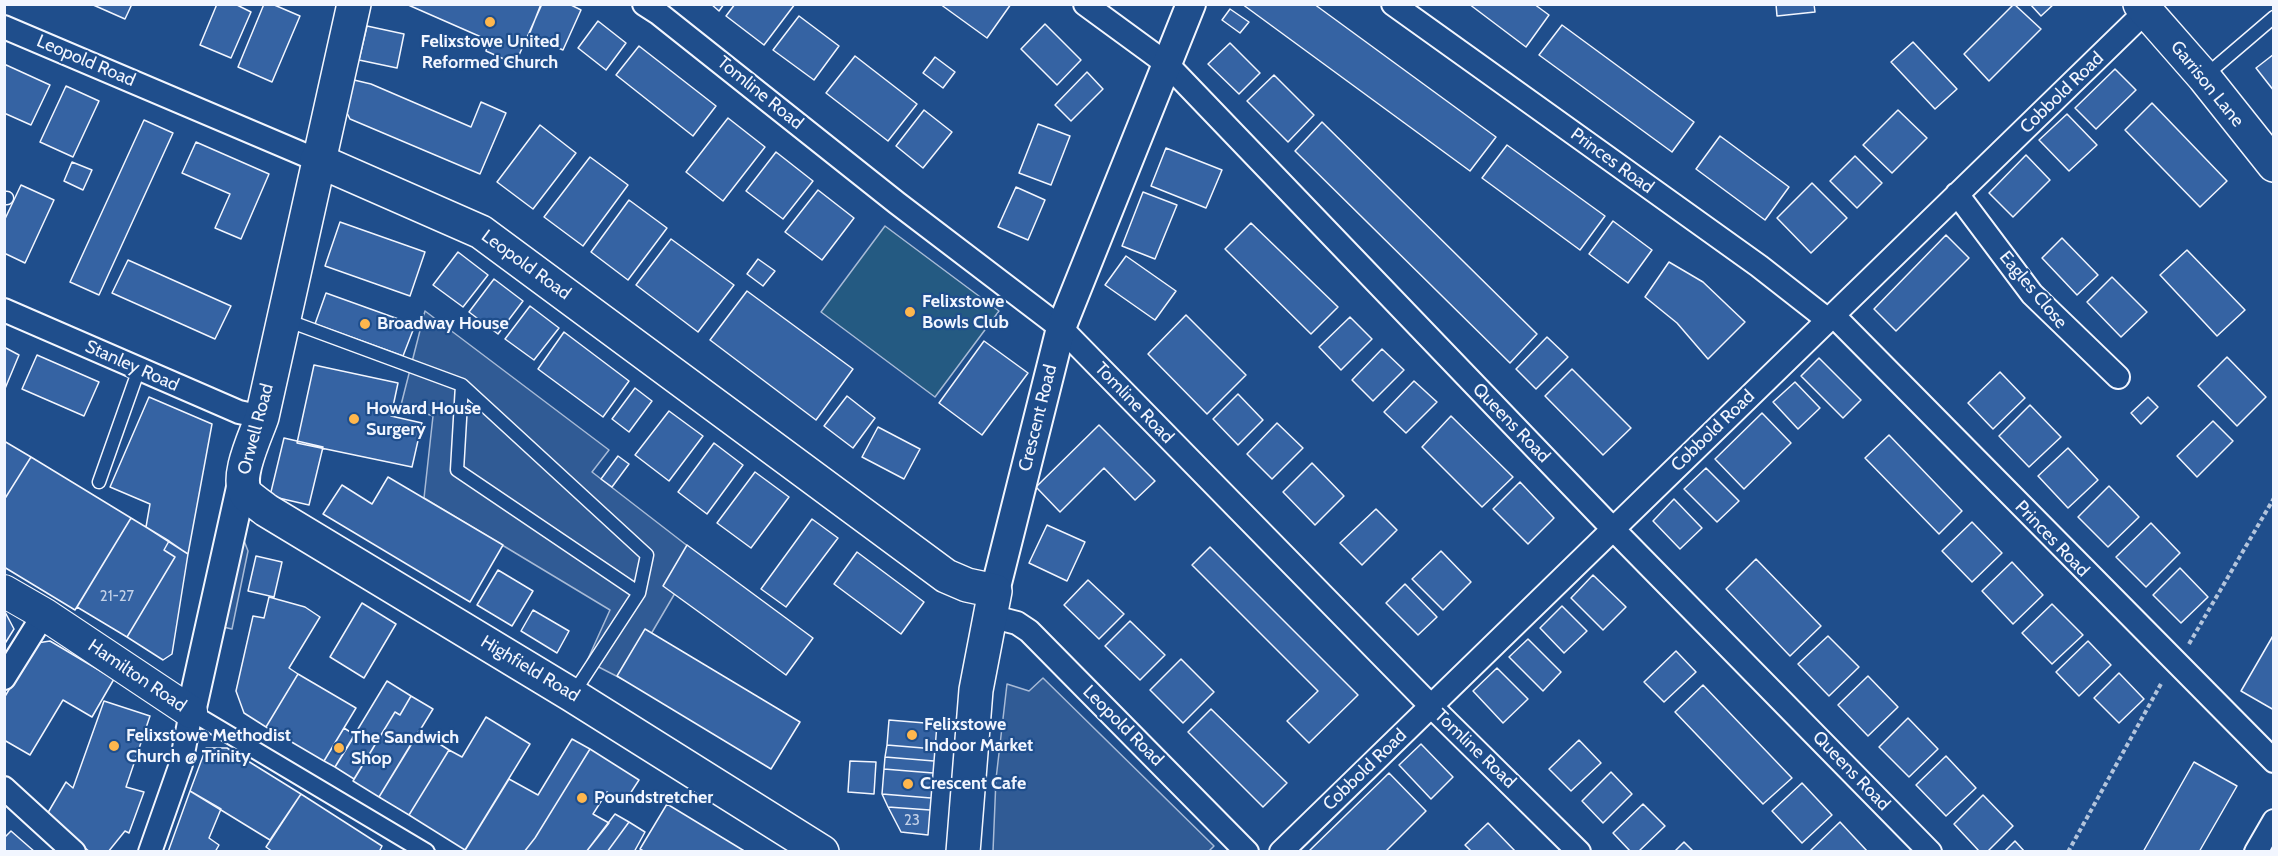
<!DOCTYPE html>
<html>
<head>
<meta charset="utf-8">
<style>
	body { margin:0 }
	#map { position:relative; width:2278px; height:856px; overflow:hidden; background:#1f4e8c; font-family:Cabin,sans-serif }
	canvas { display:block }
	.frame { position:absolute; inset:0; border:6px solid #f2f6ff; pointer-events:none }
</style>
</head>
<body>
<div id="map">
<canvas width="2278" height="856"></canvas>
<div class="frame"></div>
</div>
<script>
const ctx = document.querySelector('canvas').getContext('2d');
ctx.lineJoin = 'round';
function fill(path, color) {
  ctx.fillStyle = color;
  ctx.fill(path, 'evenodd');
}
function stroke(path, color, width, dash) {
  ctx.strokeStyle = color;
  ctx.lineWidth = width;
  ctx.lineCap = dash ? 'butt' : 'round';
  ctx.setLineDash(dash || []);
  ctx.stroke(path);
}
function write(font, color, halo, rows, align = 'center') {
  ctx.font = font + ' Cabin,sans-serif';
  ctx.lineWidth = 4.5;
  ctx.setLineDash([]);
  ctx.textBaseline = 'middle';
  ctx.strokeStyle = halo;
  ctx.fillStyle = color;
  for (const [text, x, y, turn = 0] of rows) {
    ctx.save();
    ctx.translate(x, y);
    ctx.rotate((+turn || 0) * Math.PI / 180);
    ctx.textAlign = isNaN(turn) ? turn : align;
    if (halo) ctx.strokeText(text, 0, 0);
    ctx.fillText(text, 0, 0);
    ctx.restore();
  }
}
const green = new Path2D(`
	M885,226L999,311L935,397L821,312Z`);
const parking = new Path2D(`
	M425,311L609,450L592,472L698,554L624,680L587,661L610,610L424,498L433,416L401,405Z
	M243,538L248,551L232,629L223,627Z
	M1043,678L1214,846L1209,851H993L996,779L1007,684L1029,691Z`);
const building = new Path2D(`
	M91,4H132L125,19Z
	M217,4H235L251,12L231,58L200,45Z
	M264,4H272L300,16L272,82L238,67Z
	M406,4H542L515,64L486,51L488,40Z
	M541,4H569L581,10L563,50L529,35Z
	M711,4H724L719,11Z
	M735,4H795L764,45L726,16Z
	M940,4H1011L987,38Z
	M1242,4H1314L1496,137L1470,171Z
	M1469,4H1534L1549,15L1526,47Z
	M1776,4H1814L1815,12L1777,16Z
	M2014,4L2041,29L1989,81L1964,54Z
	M2030,4H2054L2041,16Z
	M1230,9L1249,22L1240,33L1222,20Z
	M799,16L839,46L814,80L773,50Z
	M598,21L626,43L606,70L578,48Z
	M1045,24L1081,60L1057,85L1021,49Z
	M1562,25L1694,122L1672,152L1539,55Z
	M367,26L404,34L397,68L359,60Z
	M1913,42L1957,89L1935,109L1891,62Z
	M1230,43L1260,73L1239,94L1208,64Z
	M639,46L716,106L693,136L616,75Z
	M2274,54V91L2256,68Z
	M855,56L917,104L888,141L826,93Z
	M935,57L955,72L943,88L923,73Z
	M4,64L50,85L31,125L4,113Z
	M2115,69L2136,90L2096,129L2075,108Z
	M1087,72L1103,89L1071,121L1055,105Z
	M1274,75L1314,115L1288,142L1247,101Z
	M354,80L371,84L471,127L481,102L506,113L480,174L350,119L346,111Z
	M66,86L99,101L73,157L40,142Z
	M2152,103L2227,181L2200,207L2125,130Z
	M924,110L952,132L923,168L896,146Z
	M1898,110L1927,138L1892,173L1863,145Z
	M2067,114L2097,145L2069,171L2039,140Z
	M728,118L765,147L723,201L686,172Z
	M144,120L173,133L99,295L70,282Z
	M1322,122L1537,334L1510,363L1295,151Z
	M1038,124L1070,136L1051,185L1019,173Z
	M540,125L576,153L533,209L497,182Z
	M1720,136L1789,187L1765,220L1696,169Z
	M196,142L269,174L241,239L215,228L230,194L182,173Z
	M1507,145L1605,216L1580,250L1482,178Z
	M1166,148L1222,170L1206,208L1151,186Z
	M776,152L813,181L783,219L746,191Z
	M2026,155L2050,180L2013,217L1989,193Z
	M1855,156L1882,183L1857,208L1830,181Z
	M590,157L628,185L583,246L544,217Z
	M72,162L92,170L83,190L64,181Z
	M1812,183L1847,218L1811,253L1777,218Z
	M21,185L54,200L25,263L4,253V221Z
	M1016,187L1045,200L1028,240L998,227Z
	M818,190L854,218L822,260L785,232Z
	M1143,192L1177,205L1155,259L1122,246Z
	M629,200L667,228L628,280L591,252Z
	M1613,221L1652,250L1628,283L1589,254Z
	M340,222L425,252L410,296L325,266Z
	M1251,223L1338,307L1311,334L1225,249Z
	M1946,235L1969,258L1896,331L1874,309Z
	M2062,238L2098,275L2077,295L2042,258Z
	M671,239L734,285L698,332L636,285Z
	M2187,250L2245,310L2217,336L2160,275Z
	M458,252L488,275L463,307L433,285Z
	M1126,256L1176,291L1155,320L1105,285Z
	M758,259L775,271L763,286L747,274Z
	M128,260L231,306L215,339L112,293Z
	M1669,262L1703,282L1745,322L1708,359L1677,323L1645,297Z
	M2112,277L2147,312L2121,337L2087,302Z
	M494,279L523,301L498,334L469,312Z
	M747,291L853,369L816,420L710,340Z
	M326,293L415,325L403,356L315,324Z
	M530,306L559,328L534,360L505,339Z
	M1186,315L1246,375L1207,414L1148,354Z
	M1350,317L1372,339L1341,370L1319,347Z
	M564,332L629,381L603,417L538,369Z
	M1547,337L1568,357L1536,389L1516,369Z
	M984,341L1028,373L982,435L939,403Z
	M4,347L19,355L4,391Z
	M1382,349L1404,370L1373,401L1352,380Z
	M37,355L99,382L84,416L22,389Z
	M2227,357L2266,397L2237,426L2198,386Z
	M1819,358L1861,400L1843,418L1801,376Z
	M314,365L398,383L391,416L422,423L412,467L297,443Z
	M1572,369L1631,428L1603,455L1545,396Z
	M2000,372L2025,398L1993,429L1968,403Z
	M1414,381L1437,402L1406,433L1384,412Z
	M1795,382L1820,408L1798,429L1773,402Z
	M635,388L652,401L629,432L612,419Z
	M1238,394L1263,420L1238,445L1213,419Z
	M847,396L875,418L853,448L824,426Z
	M149,397L212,424L188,554L146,527L150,504L110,487Z
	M2148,397L2158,407L2141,424L2131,413Z
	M2030,405L2061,437L2029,467L1999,436Z
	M669,411L703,436L669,481L635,455Z
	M1762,413L1791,443L1744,489L1715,459Z
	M1451,416L1513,477L1482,507L1422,447Z
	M2213,421L2233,441L2197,477L2177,456Z
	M1277,423L1303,448L1272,479L1247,454Z
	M1099,425L1155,481L1135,500L1104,468L1060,512L1036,487Z
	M878,427L920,449L904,479L862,457Z
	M1889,435L1962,511L1939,534L1865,458Z
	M284,438L323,447L309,505L270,496Z
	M4,441L31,457L4,500Z
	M714,443L743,465L707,514L678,492Z
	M2068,448L2098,480L2068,508L2038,476Z
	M618,456L629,464L612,487L601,479Z
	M31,457L131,518L75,610L4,567V500Z
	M1312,463L1344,496L1315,525L1283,492Z
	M1706,468L1739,501L1717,522L1684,489Z
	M755,472L789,497L751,548L717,523Z
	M388,477L503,545L470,602L323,514L342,485L372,504Z
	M1520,482L1554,518L1528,544L1493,509Z
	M2109,486L2139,517L2108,547L2078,517Z
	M1674,499L1702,528L1680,549L1653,521Z
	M1376,509L1397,530L1362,565L1340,543Z
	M131,518L169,541L164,550L175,557L127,637L77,607Z
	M812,519L838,538L786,607L761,589Z
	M1972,522L2002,553L1972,582L1942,551Z
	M2151,523L2180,553L2146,587L2116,557Z
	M1047,525L1085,542L1067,581L1029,563Z
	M169,541L188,554L172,654L163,660L127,637L175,557L164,550Z
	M687,545L813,638L786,675L663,586Z
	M1210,547L1358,695L1309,743L1287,721L1318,691L1192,565Z
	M1441,551L1471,582L1443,610L1412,579Z
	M857,552L924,602L901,634L834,584Z
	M256,556L282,562L274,597L248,591Z
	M1756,559L1821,626L1790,656L1726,589Z
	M2012,562L2043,595L2013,624L1982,591Z
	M2180,568L2208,597L2181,623L2153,595Z
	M498,570L533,591L512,626L477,605Z
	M1593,575L1626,607L1603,630L1571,598Z
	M1088,580L1124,614L1099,639L1064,605Z
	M1405,584L1437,617L1418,635L1386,603Z
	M269,597L305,607L320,617L289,668L298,674L266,727L244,713L236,691L253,616L264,618Z
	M362,603L396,624L364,678L330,657Z
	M2052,604L2083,635L2052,664L2022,633Z
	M1562,606L1587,631L1564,653L1540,628Z
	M4,610L14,629L4,645Z
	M533,610L569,631L557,653L521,631Z
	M1130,621L1165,655L1140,680L1105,646Z
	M645,629L800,722L771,769L617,676Z
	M2274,634V710L2241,691Z
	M1828,636L1859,667L1829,696L1798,664Z
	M1528,639L1561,672L1543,691L1509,657Z
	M50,641L114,679L92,717L63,700L30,755L4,740V698L37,643Z
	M2088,641L2111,665L2079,696L2056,672Z
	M1676,651L1696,672L1664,702L1644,682Z
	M1181,659L1214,692L1183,723L1150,690Z
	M1497,668L1528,699L1503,723L1473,691Z
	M2119,673L2144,699L2119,723L2094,698Z
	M298,674L356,708L324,761L266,727Z
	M1868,676L1898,707L1868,736L1838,705Z
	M387,681L411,696L400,715L395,712L354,779L335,767Z
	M1703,685L1792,778L1763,804L1675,712Z
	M411,696L433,709L379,797L353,781L395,712L400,715Z
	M104,701L150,716L126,787L144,792L129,833L125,831L108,852H90L46,816L66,782L73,788Z
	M1211,709L1287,783L1263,807L1188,732Z
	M486,717L530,744L465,850L409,815L449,750L462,757Z
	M1908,718L1938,749L1909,777L1879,747Z
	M889,720L937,724L935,749L887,745Z
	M344,728L355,735L335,767L324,761Z
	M419,731L449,750L409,815L379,797Z
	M572,739L590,749L535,838L524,852H464L509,779L538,795Z
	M1579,740L1601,763L1571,791L1549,769Z
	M1421,744L1453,777L1431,799L1399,765Z
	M887,745L935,749L934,761L885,757Z
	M206,748H227L301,794L270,840L190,791Z
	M590,749L639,780L624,803L607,792L593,814L609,823L586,852H524L535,838Z
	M1946,756L1976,788L1946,816L1916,785Z
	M885,757L934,761L933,773L884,769Z
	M850,761L876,762L874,794L848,792Z
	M2194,762L2237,786L2199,852H2143Z
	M884,769L933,773L931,798L882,794Z
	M1611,772L1632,794L1603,823L1582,801Z
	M1389,773L1426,811L1385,852H1308Z
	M1802,783L1832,815L1802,843L1772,811Z
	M190,791L221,809L209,838L219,845L215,852H168Z
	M301,794L382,846L379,852H273L266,847Z
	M882,794L931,798L930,810L888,807Z
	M1983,795L2013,826L1987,852H1980L1954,824Z
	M667,804L746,852H645L640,849Z
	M1643,804L1665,826L1638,852H1631L1613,833Z
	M888,807L930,810L928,835L901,832Z
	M615,814L629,822L607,852H586Z
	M629,822L645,832L634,852H607Z
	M1840,822L1868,852H1810V851Z
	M1488,823L1516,852H1472L1465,845Z
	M11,831L35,852H4V838Z
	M2015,841L2025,852H2004Z
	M1684,842L1694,852H1674Z`);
const path = new Path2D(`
	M2189,644L2274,498
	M2068,852L2162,682`);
const service = new Path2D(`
	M2205,76L2274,17
	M4,198H7
	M286,320L462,385L647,555L639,593L573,694
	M462,385L457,470L639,593
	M99,482L139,369`);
const pedestrian = new Path2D(`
	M191,712L426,852`);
const minor = new Path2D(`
	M644,4L658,13L897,203L1061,328L1431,706L1579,852
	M1085,4L1167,64L1613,529L1930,852
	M1393,4L1759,266L1828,320
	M4,27L317,160
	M1957,194L2032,294L2118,377
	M4,310L239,412L262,417
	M1833,315L2274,761
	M990,616L1017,623L1029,631L1247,852
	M4,678L44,614
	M4,788L74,852
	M150,852L181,764L191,712
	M1281,852L2146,11
	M2256,852L2274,821`);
const tertiary = new Path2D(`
	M995,591L1061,328L1191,4
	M191,712L242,483`);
const secondary = new Path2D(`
	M4,591L44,614L191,712`);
const primary = new Path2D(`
	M354,4L262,417C256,435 234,479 247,495C252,500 260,505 266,510L572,695L822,852
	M2140,4L2204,77L2274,165
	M317,160L481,232L946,576L967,585L995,591L976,690L963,852`);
const markers = [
	[490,22,6,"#ffb74d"],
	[910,312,6,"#ffb74d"],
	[365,324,6,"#ffb74d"],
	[354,419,6,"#ffb74d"],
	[912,735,6,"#ffb74d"],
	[114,746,6,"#ffb74d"],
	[339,748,6,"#ffb74d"],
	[908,784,6,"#ffb74d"],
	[582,798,6,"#ffb74d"]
];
const numberNames = [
	["21-27",117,597],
	["23",912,821]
];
const poiNames = [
	["Felixstowe United",490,42,"center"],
	["Reformed Church",490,63,"center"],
	["Felixstowe",922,302],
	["Bowls Club",922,323],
	["Broadway House",377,324],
	["Howard House",366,409],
	["Surgery",366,430],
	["Felixstowe",924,725],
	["Indoor Market",924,746],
	["Felixstowe Methodist",126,736],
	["Church @ Trinity",126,757],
	["The Sandwich",351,738],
	["Shop",351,759],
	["Crescent Cafe",920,784],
	["Poundstretcher",594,798]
];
const streetNames = [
	["Leopold Road",86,61,23],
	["Garrison Lane",2207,84,51],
	["Tomline Road",760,93,39],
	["Cobbold Road",2062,93,-44],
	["Princes Road",1612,161,36],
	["Leopold Road",526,265,36],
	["Eagles Close",2033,290,50],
	["Stanley Road",132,366,24],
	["Tomline Road",1134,403,46],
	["Crescent Road",1038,418,-76],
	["Queens Road",1511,423,46],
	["Orwell Road",256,429,-75],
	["Cobbold Road",1713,431,-44],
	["Princes Road",2052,539,46],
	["Highfield Road",530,669,31],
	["Hamilton Road",137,676,34],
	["Leopold Road",1123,726,45],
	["Tomline Road",1475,749,44],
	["Cobbold Road",1365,770,-44],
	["Queens Road",1851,771,46]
];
fill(green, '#245a82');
stroke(green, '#a8bbd7', 1.5);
fill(parking, '#305b95');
stroke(parking, '#a8bbd7', 1.5);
fill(building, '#3563a3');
stroke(building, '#f2f6ff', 1.5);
stroke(service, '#f2f6ff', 15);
stroke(pedestrian, '#f2f6ff', 20);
stroke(minor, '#f2f6ff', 26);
stroke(tertiary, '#f2f6ff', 32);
stroke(secondary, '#f2f6ff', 34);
stroke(primary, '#f2f6ff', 36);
stroke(path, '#b3c4dc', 4, [4.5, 3]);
stroke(service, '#1f4e8c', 12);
stroke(pedestrian, '#1f4e8c', 16);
stroke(minor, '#1f4e8c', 22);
stroke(tertiary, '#1f4e8c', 28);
stroke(secondary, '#1f4e8c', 32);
stroke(primary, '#1f4e8c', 33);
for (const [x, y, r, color] of markers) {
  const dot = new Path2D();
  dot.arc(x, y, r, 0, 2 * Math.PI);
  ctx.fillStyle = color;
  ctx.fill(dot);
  stroke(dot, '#1f4e8c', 2);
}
write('15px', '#c3d1e8', null, numberNames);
write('bold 18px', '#f2f6ff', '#1f4e8c', poiNames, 'left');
write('18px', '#f2f6ff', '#1f4e8c', streetNames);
</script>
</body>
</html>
